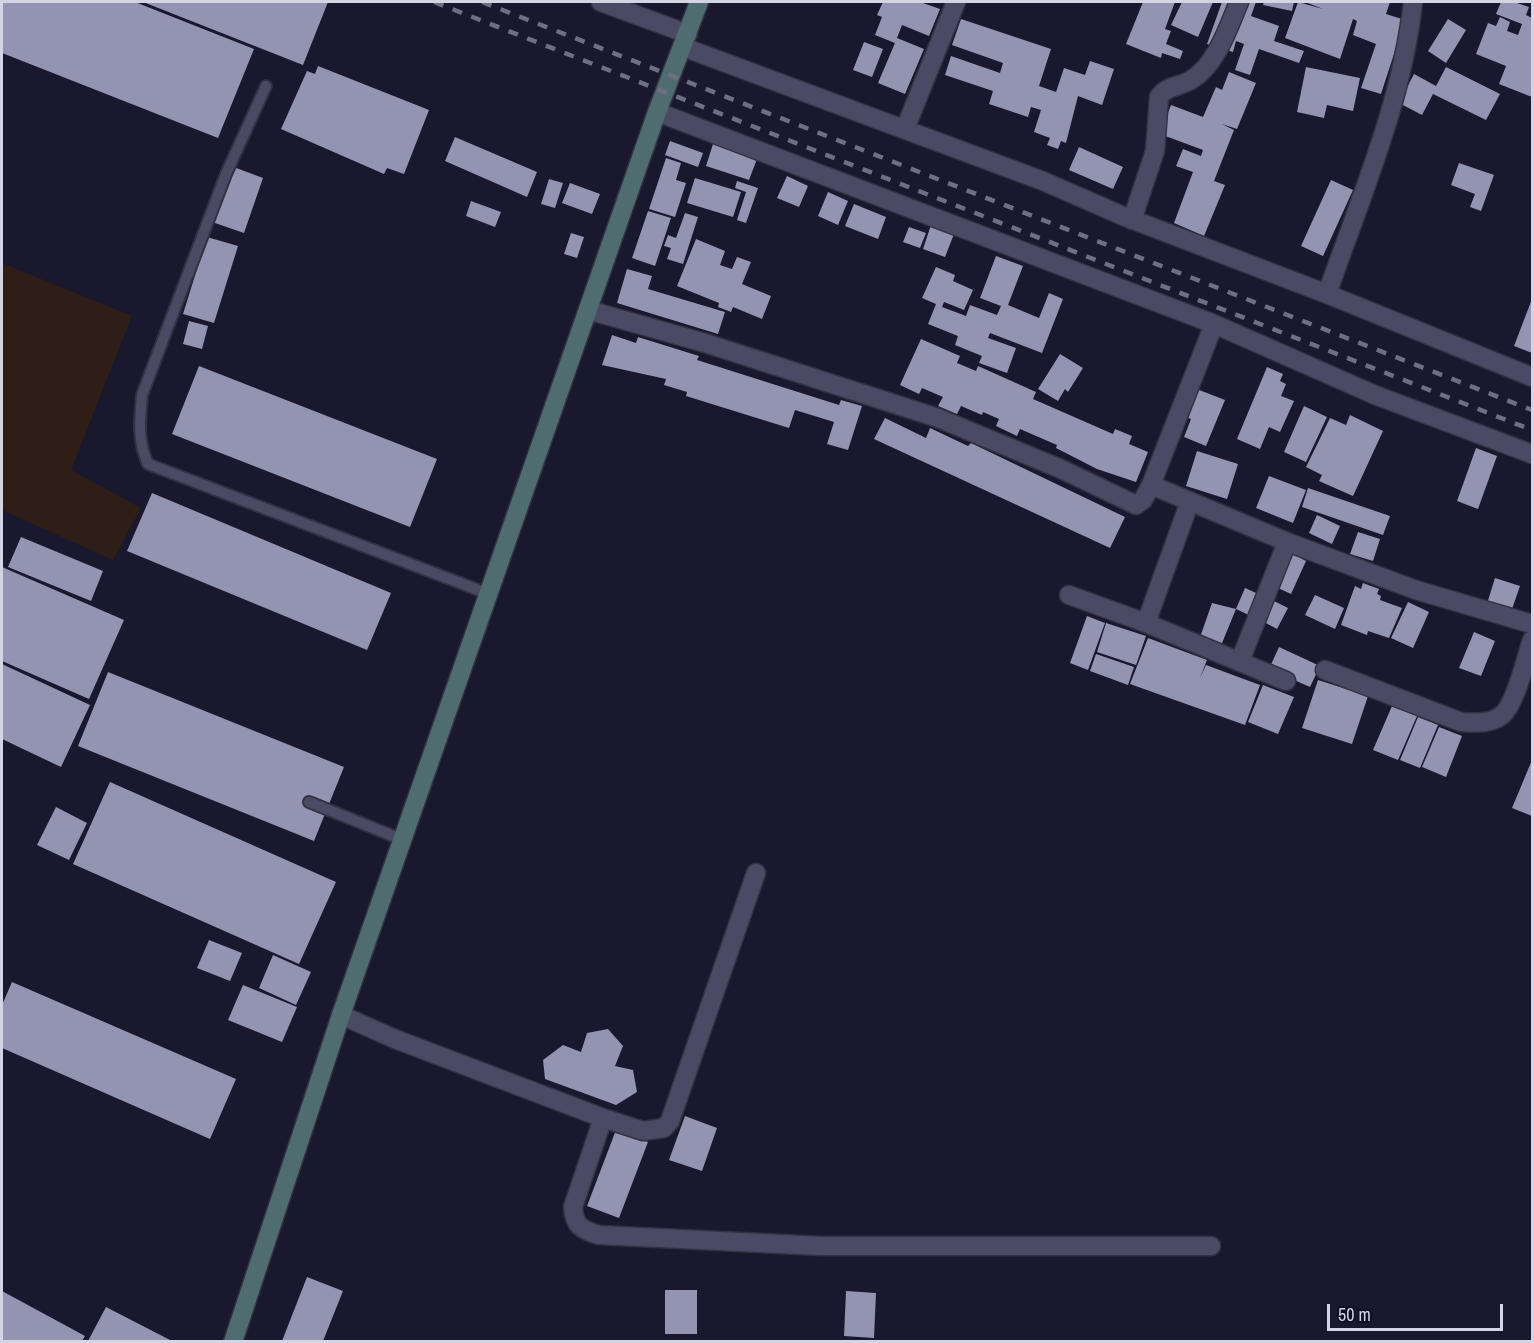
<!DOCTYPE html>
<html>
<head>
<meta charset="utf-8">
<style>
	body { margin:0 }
	#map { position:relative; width:1534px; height:1343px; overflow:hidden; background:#19182f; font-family:"Archivo Narrow",sans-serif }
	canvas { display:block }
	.frame { position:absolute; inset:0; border:3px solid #d4d5e4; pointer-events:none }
	.scale { position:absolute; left:1327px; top:1304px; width:176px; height:27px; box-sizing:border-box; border:3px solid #d4d5e4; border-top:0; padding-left:8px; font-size:18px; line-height:21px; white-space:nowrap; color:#d4d5e4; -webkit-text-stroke:4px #100f25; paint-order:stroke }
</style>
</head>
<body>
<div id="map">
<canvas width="1534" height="1343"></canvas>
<div class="frame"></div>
<div class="scale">50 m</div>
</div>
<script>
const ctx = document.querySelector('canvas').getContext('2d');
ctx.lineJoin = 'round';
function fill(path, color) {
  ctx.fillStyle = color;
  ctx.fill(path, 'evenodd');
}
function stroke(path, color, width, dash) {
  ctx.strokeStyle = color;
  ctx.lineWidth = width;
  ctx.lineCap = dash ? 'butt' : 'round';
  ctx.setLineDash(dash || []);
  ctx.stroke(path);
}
const industrial = new Path2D(`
	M2,263L132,316L71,470L141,508L113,560L2,510Z`);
const building = new Path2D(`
	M2,2H135L254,49L218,138L2,53Z
	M143,2H328L303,65Z
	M883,2H920L940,9L929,36L902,25L897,38L924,49L905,94L878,83L895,43L875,35L882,17L877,15Z
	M1143,2H1175L1165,29L1171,31L1166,44L1183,51L1180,59L1162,53L1161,58L1126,44Z
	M1182,2H1213L1198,37L1171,25Z
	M1222,2H1256L1251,16L1279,26L1274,41L1304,51L1299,63L1259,49L1250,75L1235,70L1244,44L1236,41L1233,52L1207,44Z
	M1264,2H1294L1292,11L1263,5Z
	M1298,2L1323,9L1305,2H1390L1386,14L1405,20L1381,94L1361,88L1376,44L1353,35L1357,21L1353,19L1340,59L1285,38Z
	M1501,2H1514L1529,7L1526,15L1532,18V97L1499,84L1506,66L1476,54L1488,23L1496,26L1500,17L1510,22L1507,31L1518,35L1522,24L1496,14Z
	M961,19L1051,49L1039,86L1056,92L1064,68L1085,75L1090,61L1114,69L1102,105L1078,96L1066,143L1061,141L1058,149L1047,145L1050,138L1034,132L1041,110L1031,107L1028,117L989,104L993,91L945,75L951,56L1000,73L1003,63L952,45Z
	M1448,19L1466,30L1446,63L1428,51Z
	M864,42L883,49L872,77L853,70Z
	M318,66L429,110L404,174L387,168L384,174L281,129L307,71L315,74Z
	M1306,67L1360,78L1353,111L1327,105L1324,118L1297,112Z
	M1446,67L1500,94L1486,120L1433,94L1422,115L1399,103L1414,74L1436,86Z
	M1229,72L1256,83L1237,129L1222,124L1234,130L1214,181L1225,185L1204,236L1174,223L1193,172L1176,166L1183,149L1201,156L1203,150L1160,134L1171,105L1203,117L1216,87L1222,90Z
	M455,137L537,172L527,197L445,161Z
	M670,141L703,153L698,167L665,155Z
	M713,144L757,159L749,180L706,166Z
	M1079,147L1123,167L1113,189L1069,170Z
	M666,158L681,163L676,180L686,183L675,217L649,209Z
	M1459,163L1494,175L1481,211L1470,207L1475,194L1451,185Z
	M231,166L263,178L244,233L212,222Z
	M787,176L808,186L799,207L777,198Z
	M695,178L741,192L733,217L687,203Z
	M549,179L563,183L555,208L541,204Z
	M1331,180L1353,190L1323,256L1301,246Z
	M737,181L758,188L746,223L737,220L746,192L735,188Z
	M570,183L600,194L592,214L562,203Z
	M828,192L848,201L838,225L818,216Z
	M471,201L501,212L495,227L466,216Z
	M854,204L886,217L878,239L845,226Z
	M648,211L671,218L655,266L632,258Z
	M685,213L698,217L683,264L667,259L671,248L664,246L668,235L676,238Z
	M931,225L954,234L945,257L923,249Z
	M909,227L926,233L920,248L903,242Z
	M571,233L584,237L577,258L564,254Z
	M207,237L238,246L214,323L183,314Z
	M696,239L725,251L720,265L732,269L737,257L751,262L742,284L771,296L762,319L733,307L731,312L718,307L719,303L677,286Z
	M996,256L1023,266L1008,305L1039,318L1049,293L1063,299L1042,353L990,333L988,338L1016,348L1007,373L979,363L982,356L955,345L958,336L928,324L936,304L922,298L936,267L955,275L953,281L973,290L964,310L944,302L942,307L966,316L970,305L997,315L1001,306L980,298Z
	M627,269L652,276L648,289L725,312L718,334L617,303Z
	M1532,299V353L1514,346Z
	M189,321L208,326L202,349L183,344Z
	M612,335L636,343L638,337L699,356L697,360L839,405L841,400L862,406L848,450L827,444L834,422L795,410L789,428L686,396L687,392L664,385L666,379L602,365Z
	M921,339L960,356L957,363L976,371L978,366L1036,392L1033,399L1113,434L1115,429L1132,436L1129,444L1148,452L1136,482L1097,469L1056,448L1057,445L1020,429L1017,436L996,426L999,419L983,412L982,415L961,406L957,414L938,406L943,397L922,388L919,394L900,385Z
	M1060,354L1083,368L1068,392L1065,389L1058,401L1038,389Z
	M199,366L437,459L410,527L172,434Z
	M1267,367L1283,374L1280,381L1286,384L1281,396L1294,401L1280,432L1269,427L1260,449L1237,439Z
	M1194,388L1225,400L1206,446L1184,437L1191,419L1183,416Z
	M1304,406L1327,417L1306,462L1284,452Z
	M1350,415L1383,431L1353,496L1319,481L1322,475L1306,467L1330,418L1346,425Z
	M885,418L926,438L930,428L968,446L971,443L1125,517L1110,548L874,439Z
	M1476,448L1497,456L1478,509L1457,501Z
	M1197,451L1238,464L1227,499L1186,486Z
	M1269,476L1306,490L1293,523L1256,508Z
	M1308,488L1390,516L1383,535L1302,507Z
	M152,493L391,593L367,650L127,551Z
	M1317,515L1340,526L1332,544L1309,533Z
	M1358,532L1380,539L1373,561L1350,554Z
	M21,537L103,571L91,601L8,567Z
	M1293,554L1306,561L1291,594L1278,588Z
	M2,567L124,620L89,699L2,661Z
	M1495,578L1520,586L1510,615L1486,607Z
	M1363,583L1379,589L1377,594L1381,596L1380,600L1402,608L1389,638L1368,631L1367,635L1341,625L1355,586L1361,589Z
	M1245,588L1263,596L1253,617L1236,609Z
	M1315,595L1344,608L1335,629L1305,615Z
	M1274,601L1288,608L1277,629L1264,622Z
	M1408,602L1429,612L1413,648L1391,638Z
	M1212,603L1236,609L1220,648L1199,640Z
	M1087,616L1105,623L1088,670L1070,663Z
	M1106,623L1146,636L1136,665L1097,652Z
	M1474,632L1495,641L1481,676L1459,668Z
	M1148,638L1207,660L1200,678L1206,665L1260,685L1245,725L1130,684Z
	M1279,647L1320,666L1310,687L1269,669Z
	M1096,654L1134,667L1128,685L1090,671Z
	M2,664L90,705L61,767L2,739Z
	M108,672L344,767L314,841L78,746Z
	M1318,680L1368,696L1352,744L1302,728Z
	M1263,685L1294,697L1278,734L1248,722Z
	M1392,706L1417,716L1398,760L1373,750Z
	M1418,717L1438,725L1420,768L1400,760Z
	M1439,727L1462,736L1446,777L1422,767Z
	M1532,760V816L1512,808Z
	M110,782L336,882L299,964L73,864Z
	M56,807L87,823L69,860L37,845Z
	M209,940L242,953L230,981L197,968Z
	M273,955L311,972L296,1005L259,988Z
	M12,982L236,1079L210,1139L2,1048V1005Z
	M243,985L297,1007L282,1042L228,1020Z
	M608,1029L623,1046L615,1066L633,1070L637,1092L616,1105L545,1079L543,1060L563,1045L581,1052L587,1033Z
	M685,1116L717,1128L702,1171L669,1160Z
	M616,1130L648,1142L619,1218L587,1206Z
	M307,1277L343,1291L323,1341H282Z
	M665,1290H697V1334H665Z
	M2,1291L85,1336L82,1341H2Z
	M846,1291L876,1293L874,1338L844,1336Z
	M106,1307L172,1341H88Z`);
const lane = new Path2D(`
	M266,86L226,174L142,395C140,420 137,440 148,464L489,594
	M309,802L403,840`);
const street = new Path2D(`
	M601,2L688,34
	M683,47L1043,181L1123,216L1327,294L1532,377
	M657,112L1214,324L1375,395L1532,454
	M905,129L956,2
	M1132,220L1155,151L1159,97C1167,85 1180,87 1191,80C1217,64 1228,28 1239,2
	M1327,294C1360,199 1402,103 1413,2
	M588,310L705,343L938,418L1061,469L1136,505L1143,500L1151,485L1214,324
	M1151,485L1287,542L1416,590L1532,624
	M1190,501L1146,623L1286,681
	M1069,595L1146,623
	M1240,661L1287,542
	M1325,670L1461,722C1475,723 1491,724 1502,715C1516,704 1526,657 1532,640
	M341,1015L395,1039L603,1118L643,1131L664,1128L670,1121L756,873
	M603,1118L573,1207C574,1226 582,1230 599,1235L821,1246H1211`);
const secondary = new Path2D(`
	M233,1342L341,1015L657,112L699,2`);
const rail = new Path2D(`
	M434,2L1532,430
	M482,2L1532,410`);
fill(industrial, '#2f1e17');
fill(building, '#9394b1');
stroke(lane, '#333243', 14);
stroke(street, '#333243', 21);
stroke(secondary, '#333243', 21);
stroke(lane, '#4a4a65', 10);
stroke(street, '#4a4a65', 18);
stroke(secondary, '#4f6c70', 18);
stroke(rail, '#6f6f82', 4.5, [10, 10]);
</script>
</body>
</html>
